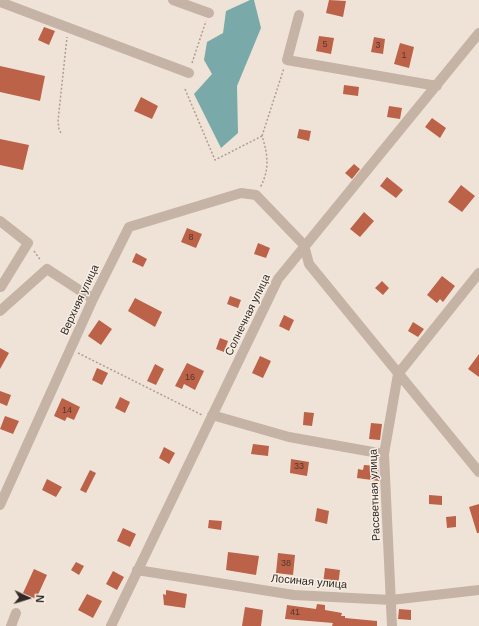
<!DOCTYPE html>
<html>
<head>
<meta charset="utf-8">
<style>
	body { margin:0 }
	#map { position:relative; width:479px; height:626px; overflow:hidden; background:#efe3d8; font-family:Helvetica,sans-serif }
	canvas { display:block }
	.north { position:absolute; left:8px; top:578px; width:40px; height:40px; -webkit-text-stroke:3px #f7eee4; paint-order:stroke; rotate:94deg; font-size:11px; font-weight:700; line-height:16px; text-align:center; color:#322926 }
	.north::after { content:''; display:block; margin:auto; width:14px; height:18px; background:#322926; clip-path:polygon(50% 0,100% 100%,50% 72%,0 100%) }
</style>
</head>
<body>
<div id="map">
<canvas width="479" height="626"></canvas>
<div class="north">N</div>
</div>
<script>
const ctx = document.querySelector('canvas').getContext('2d');
ctx.lineJoin = 'round';
function fill(path, color) {
  ctx.fillStyle = color;
  ctx.fill(path, 'evenodd');
}
function stroke(path, color, width, dash) {
  ctx.strokeStyle = color;
  ctx.lineWidth = width;
  ctx.lineCap = dash ? 'butt' : 'round';
  ctx.setLineDash(dash || []);
  ctx.stroke(path);
}
function write(font, color, halo, rows, align = 'center') {
  ctx.font = font + ' Helvetica,sans-serif';
  ctx.lineWidth = 3;
  ctx.setLineDash([]);
  ctx.textBaseline = 'middle';
  ctx.strokeStyle = halo;
  ctx.fillStyle = color;
  for (const [text, x, y, turn = 0] of rows) {
    ctx.save();
    ctx.translate(x, y);
    ctx.rotate((+turn || 0) * Math.PI / 180);
    ctx.textAlign = isNaN(turn) ? turn : align;
    if (halo) ctx.strokeText(text, 0, 0);
    ctx.fillText(text, 0, 0);
    ctx.restore();
  }
}
const water = new Path2D(`
	M250,0H254L261,28L237,86L238,133L221,148L194,94L212,74L204,60L207,42L223,33L226,11Z`);
const building = new Path2D(`
	M329,0L346,1L343,17L326,13Z
	M44,27L55,31L49,45L38,40Z
	M319,36L334,38L331,54L316,51Z
	M374,37L385,39L383,54L371,52Z
	M400,43L414,47L409,68L394,64Z
	M0,66L45,76L40,101L0,92Z
	M344,85L359,87L358,96L343,94Z
	M141,97L158,106L152,119L134,111Z
	M389,106L402,108L400,119L387,117Z
	M432,118L446,128L440,138L425,127Z
	M299,129L311,131L309,141L297,138Z
	M0,139L29,145L23,170L0,165Z
	M354,164L360,169L352,179L345,173Z
	M387,177L403,190L396,198L380,186Z
	M461,185L475,196L462,212L448,202Z
	M364,212L374,221L360,237L350,229Z
	M187,228L202,234L196,248L181,242Z
	M258,243L270,248L266,258L254,254Z
	M136,253L147,259L143,267L132,262Z
	M442,276L455,286L443,302L440,299L437,303L427,295Z
	M382,281L389,288L383,295L375,288Z
	M230,296L241,300L238,308L227,304Z
	M135,298L162,312L155,327L128,311Z
	M284,315L294,320L289,331L279,326Z
	M99,320L112,329L101,345L88,336Z
	M413,322L424,329L418,337L408,331Z
	M220,338L228,341L224,352L216,349Z
	M0,348L9,353L0,369Z
	M479,354V377L468,369Z
	M260,356L271,361L263,378L252,373Z
	M187,363L204,371L195,390L184,384L182,389L175,386Z
	M155,364L164,369L156,385L147,381Z
	M97,368L108,373L102,385L92,380Z
	M0,391L11,395L7,406L0,403Z
	M120,397L130,402L125,413L115,408Z
	M62,398L80,407L74,420L67,417L65,421L54,416Z
	M304,412L314,413L312,426L303,425Z
	M5,416L19,421L13,434L0,429Z
	M371,423L382,424L380,440L369,439Z
	M253,444L269,446L268,456L251,454Z
	M164,447L175,453L169,464L159,458Z
	M291,459L309,462L307,476L290,473Z
	M364,465L378,466L379,481L357,478L358,469L363,470Z
	M90,470L96,473L86,493L80,490Z
	M47,479L62,487L56,497L42,490Z
	M429,495L442,496V505L429,504Z
	M479,504V533H477L469,507Z
	M317,508L329,511L327,524L315,521Z
	M456,516V527L447,528L446,517Z
	M209,520L222,521L221,530L208,528Z
	M123,528L136,534L130,547L117,541Z
	M228,552L259,556L256,575L226,570Z
	M278,553L295,555L293,575L276,573Z
	M76,562L84,566L79,575L71,570Z
	M325,568L340,570L338,586L323,584Z
	M34,569L47,575L36,599L23,593Z
	M113,571L124,577L117,590L106,584Z
	M166,590L187,594L185,608L164,605L163,594L166,595Z
	M87,594L102,601L93,618L78,610Z
	M317,604L325,605V610L342,613L341,616H345V618L377,621V626H332L333,623L285,619L287,605L316,609Z
	M245,607L263,610L261,626H242Z
	M399,609L411,610V620L398,619Z`);
const path = new Path2D(`
	M192,63L206,21
	M185,89L215,160L262,136C268,155 270,169 260,188
	M61,133L59,129L58,121L67,37
	M262,136L284,68
	M34,251L41,261
	M78,353L202,415`);
const minor = new Path2D(`
	M173,0L209,13
	M0,2L189,73
	M299,15L287,60L437,86
	M0,221L28,243L1,287
	M0,311L47,269L93,299
	M212,415L289,437L384,454
	M0,505L93,299L129,227L241,193L256,195L304,245L309,264L479,472
	M137,570L294,595L391,600L479,590
	M11,626L16,613
	M111,626L278,279L479,33
	M392,626L384,454L398,374L479,273`);
const numberNames = [
	["5",325,45],
	["3",378,46],
	["1",404,56],
	["8",191,238],
	["16",190,378],
	["14",67,411],
	["33",299,467],
	["38",286,564],
	["41",295,613]
];
const streetNames = [
	["Верхняя улица",80,300,-65],
	["Солнечная улица",248,315,-64],
	["Рассветная улица",375,495,-92],
	["Лосиная улица",309,582,5]
];
fill(water, '#79a9a9');
fill(building, '#bc6248');
stroke(path, '#b19d90', 1.5, [2, 2]);
stroke(minor, '#c5b3a5', 10);
write('9px', '#54372e', null, numberNames);
write('11px', '#322926', '#f7eee4', streetNames);
</script>
</body>
</html>
